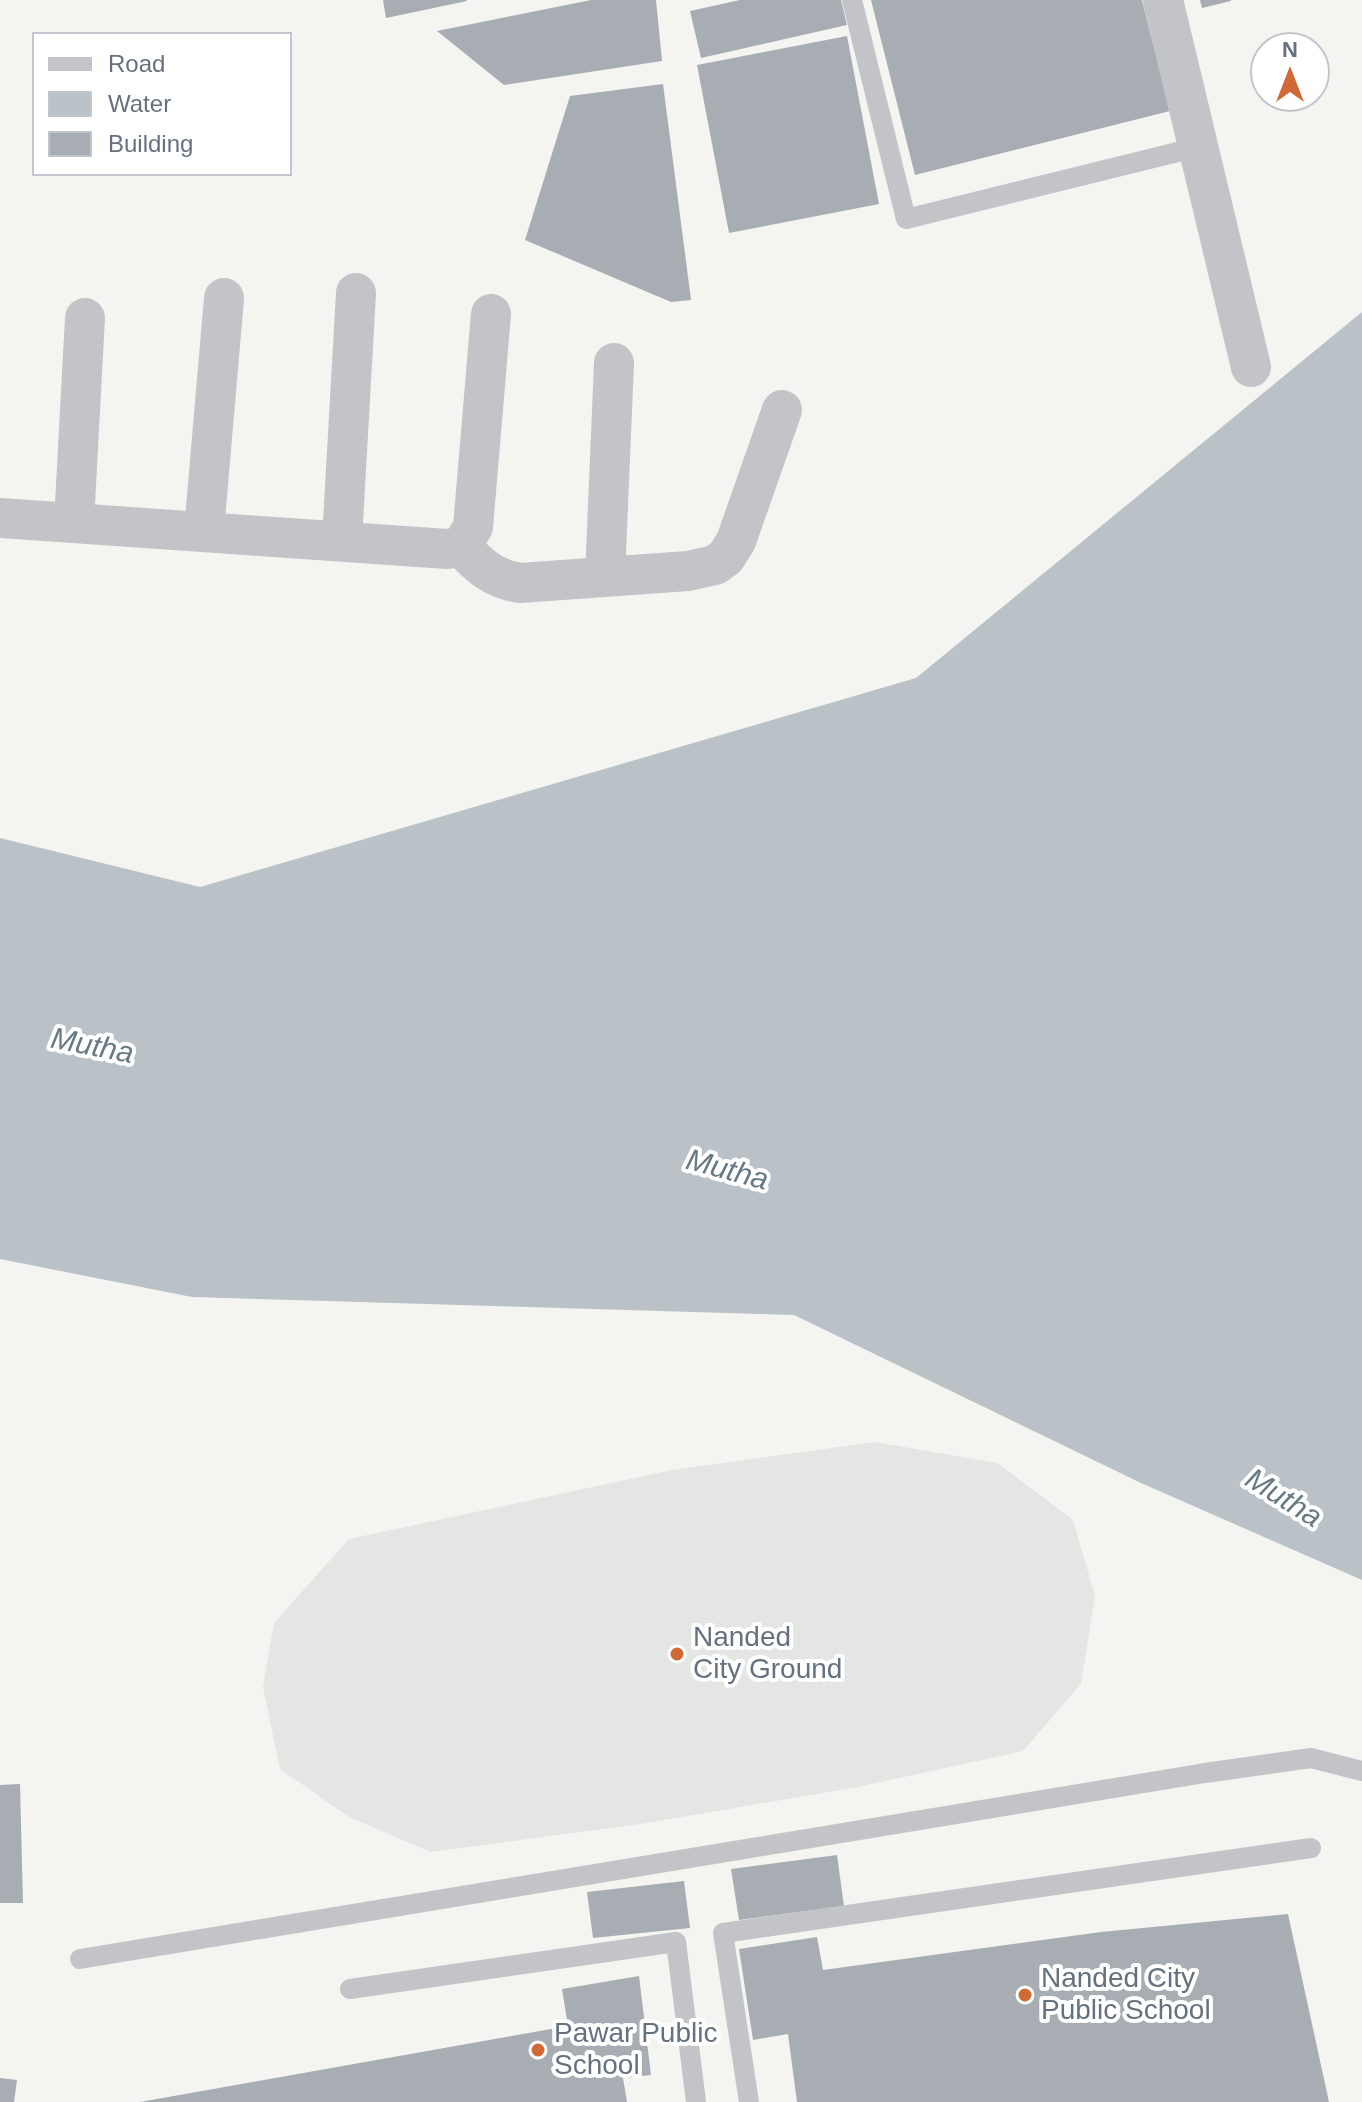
<!DOCTYPE html>
<html>
<head>
<meta charset="utf-8">
<style>
	body { margin:0 }
	#map { position:relative; width:1362px; height:2102px; overflow:hidden; background:#f4f4f1; font-family:Helvetica,sans-serif }
	canvas { display:block }
	.legend { position:absolute; left:32px; top:32px; width:260px; height:144px; box-sizing:border-box; background:#fff; border:2px solid #c2c6cc; margin:0; padding:10px 14px; list-style:none; font-size:24px; color:#66717f }
	.legend li { display:flex; align-items:center; gap:16px; height:40px }
	.legend b { width:40px; border:2px solid #c2c6cc }
	.north { position:absolute; left:1250px; top:32px; width:80px; height:80px; box-sizing:border-box; background:#fff; border:2px solid #c2c6cc; border-radius:50%; rotate:0deg; font-size:22px; font-weight:700; line-height:32px; text-align:center; color:#66717f }
	.north::after { content:''; display:block; margin:auto; width:28px; height:36px; background:#d06935; clip-path:polygon(50% 0,100% 100%,50% 72%,0 100%) }
</style>
</head>
<body>
<div id="map">
<canvas width="1362" height="2102"></canvas>
<ul class="legend">
<li><b style="height:10px;background:#c2c4c8"></b>Road</li>
<li><b style="height:22px;background:#bac2c7"></b>Water</li>
<li><b style="height:22px;background:#a8adb3"></b>Building</li>
</ul>
<div class="north">N</div>
</div>
<script>
const ctx = document.querySelector('canvas').getContext('2d');
ctx.lineJoin = 'round';
function fill(path, color) {
  ctx.fillStyle = color;
  ctx.fill(path, 'evenodd');
}
function stroke(path, color, width, dash) {
  ctx.strokeStyle = color;
  ctx.lineWidth = width;
  ctx.lineCap = dash ? 'butt' : 'round';
  ctx.setLineDash(dash || []);
  ctx.stroke(path);
}
function write(font, color, halo, rows, align = 'center') {
  ctx.font = font + ' Helvetica,sans-serif';
  ctx.lineWidth = 8;
  ctx.setLineDash([]);
  ctx.textBaseline = 'middle';
  ctx.strokeStyle = halo;
  ctx.fillStyle = color;
  for (const [text, x, y, turn = 0] of rows) {
    ctx.save();
    ctx.translate(x, y);
    ctx.rotate((+turn || 0) * Math.PI / 180);
    ctx.textAlign = isNaN(turn) ? turn : align;
    if (halo) ctx.strokeText(text, 0, 0);
    ctx.fillText(text, 0, 0);
    ctx.restore();
  }
}
const built = new Path2D(`
	M875,1442L997,1463L1073,1520L1095,1596L1081,1684L1023,1751L858,1787L640,1824L431,1852L349,1817L280,1769L263,1687L274,1623L349,1539L672,1470Z`);
const water = new Path2D(`
	M1362,312V1580L1141,1483L794,1315L192,1297L0,1259V838L200,887L916,678Z`);
const building = new Path2D(`
	M383,0H466L467,1L386,18Z
	M591,0H656L662,61L504,85L437,31Z
	M740,0H841L847,25L701,58L690,11Z
	M871,0H1142L1170,111L915,175Z
	M1200,0H1231V1L1202,8Z
	M847,36L879,204L729,233L697,65Z
	M663,84L691,300L671,302L525,240L570,96Z
	M20,1784L23,1903H0V1785Z
	M837,1855L844,1906L739,1920L731,1869Z
	M684,1881L690,1928L593,1938L587,1892Z
	M1288,1914L1329,2102H797L788,2034L753,2040L739,1949L817,1937L823,1970L1101,1932Z
	M639,1976L651,2075L623,2078L627,2102H140L568,2026L562,1989Z
	M0,2078L17,2080L14,2102H0Z`);
const lane = new Path2D(`
	M852,0L906,219L1198,147
	M80,1959L1205,1773L1311,1758L1362,1771
	M350,1989L676,1942L696,2102
	M749,2102L723,1933L1311,1848`);
const street = new Path2D(`
	M1163,0L1251,367
	M0,518L447,549L461,547L473,527L491,314
	M74,522L85,318
	M204,531L224,298
	M342,540L356,293
	M461,547C480,566 493,579 520,583L688,571L715,565L726,557L736,541L782,410
	M605,577L614,363`);
const markers = [
	[677,1654,8,"#d06935"],
	[1025,1995,8,"#d06935"],
	[538,2050,8,"#d06935"]
];
const poiNames = [
	["Nanded",693,1638],
	["City Ground",693,1670],
	["Nanded City",1041,1979],
	["Public School",1041,2011],
	["Pawar Public",554,2034],
	["School",554,2066]
];
const waterNames = [
	["Mutha",92,1047,11],
	["Mutha",727,1171,15],
	["Mutha",1283,1499,32]
];
fill(built, '#e4e6e4');
fill(water, '#bac2c7');
fill(building, '#a8adb3');
stroke(lane, '#c2c4c8', 20);
stroke(street, '#c2c4c8', 40);
for (const [x, y, r, color] of markers) {
  const dot = new Path2D();
  dot.arc(x, y, r, 0, 2 * Math.PI);
  ctx.fillStyle = color;
  ctx.fill(dot);
  stroke(dot, '#fff', 3);
}
write('28px', '#66717f', '#fff', poiNames, 'left');
write('italic 30px', '#677983', '#fff', waterNames);
</script>
</body>
</html>
